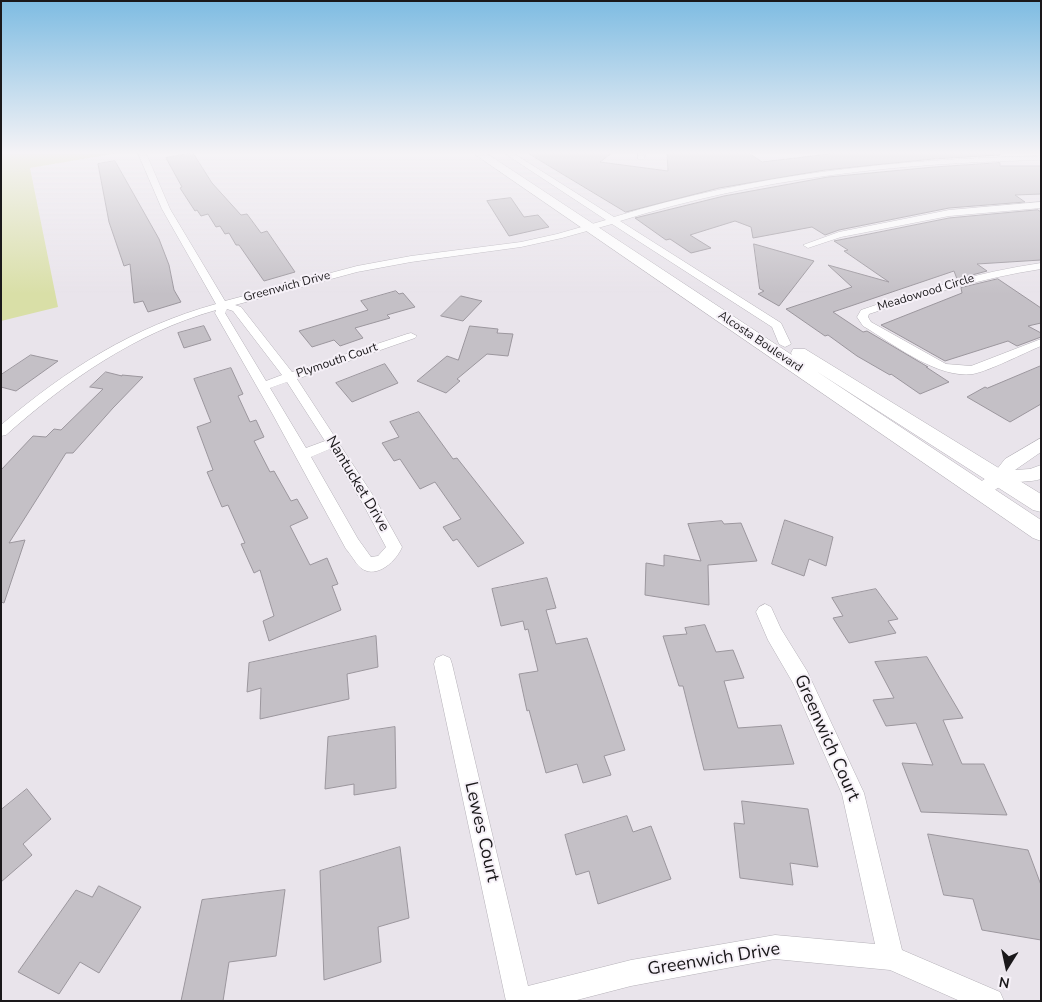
<!DOCTYPE html>
<html>
<head>
<meta charset="utf-8">
<style>
	body { margin:0 }
	#map { position:relative; width:1042px; height:1002px; overflow:hidden; background:#e9e4eb; font-family:"Nunito Sans",sans-serif }
	canvas { display:block }
	.frame { position:absolute; inset:0; border:2px solid #1a181a; pointer-events:none }
	.north { position:absolute; left:982px; top:942px; width:50px; height:50px; -webkit-text-stroke:4px #f6f1f8; paint-order:stroke; rotate:190deg; font-size:14px; font-weight:700; line-height:20px; text-align:center; color:#1a181a }
	.north::after { content:''; display:block; margin:auto; width:18px; height:22px; background:#1a181a; clip-path:polygon(50% 0,100% 100%,50% 72%,0 100%) }
</style>
</head>
<body>
<div id="map">
<canvas width="1042" height="1002"></canvas>
<div class="frame"></div>
<div class="north">N</div>
</div>
<script>
const ctx = document.querySelector('canvas').getContext('2d');
ctx.lineJoin = 'round';
function fill(path, color) {
  ctx.fillStyle = color;
  ctx.fill(path, 'evenodd');
}
function stroke(path, color, width, dash) {
  ctx.strokeStyle = color;
  ctx.lineWidth = width;
  ctx.lineCap = dash ? 'butt' : 'round';
  ctx.setLineDash(dash || []);
  ctx.stroke(path);
}
function write(font, color, halo, rows, align = 'center') {
  ctx.font = font + ' "Nunito Sans",sans-serif';
  ctx.lineWidth = 4;
  ctx.setLineDash([]);
  ctx.textBaseline = 'middle';
  ctx.strokeStyle = halo;
  ctx.fillStyle = color;
  for (const [text, x, y, turn = 0] of rows) {
    ctx.save();
    ctx.translate(x, y);
    ctx.rotate((+turn || 0) * Math.PI / 180);
    ctx.textAlign = isNaN(turn) ? turn : align;
    if (halo) ctx.strokeText(text, 0, 0);
    ctx.fillText(text, 0, 0);
    ctx.restore();
  }
}
const green = new Path2D(`
	M1,153H118L30,168L58,307L1,321Z`);
const building = new Path2D(`
	M193,153L212,183L241,215L247,214L261,233L267,231L295,272L264,281L239,245H236L229,233L225,234L220,226L216,227L208,214L201,216L197,210L195,211L180,188L182,187L166,158Z
	M528,153H612L600,162L668,171L667,153H749L762,162L837,153H1000V155L933,159L825,170L719,188L626,212Z
	M115,161L159,239L169,265L174,290L181,302L148,312L143,301L134,303L130,264L124,266L109,222L98,164Z
	M1000,163V166H1041V194L1015,195L1025,202L949,208L839,230L825,235L812,227L753,238L751,227L735,221L690,235L711,248L691,253L670,239L666,240L635,218L724,196L828,177L934,167Z
	M511,198L524,217L538,215L549,227L509,236L487,201Z
	M1038,210L1041,212V260L977,264L987,271L957,279L954,271L833,312L863,332L867,331L928,367H926L949,382L920,394L891,374L890,375L857,356L828,335L825,336L786,309L852,287L828,265L889,282L844,251L848,250L834,241L949,218Z
	M754,244L814,261L779,306L758,294L764,291L760,289Z
	M998,279L1041,308V323L1028,326L1041,333V337L1017,346L1008,341L945,361L881,325L962,293L961,288Z
	M396,291L399,294L403,293L415,307L387,315L390,318L355,328L363,338L340,346L334,340L312,347L299,331L368,310L361,301Z
	M461,296L482,301L463,321L441,316Z
	M204,326L211,340L184,348L178,333Z
	M470,326L498,329L497,333L513,334L508,356L487,354L457,379L460,381L446,393L417,381L447,356L458,360Z
	M31,355L58,361L16,391L1,387V375Z
	M385,364L398,383L352,402L336,383Z
	M1041,366V404L1010,422L967,397L985,387L987,388Z
	M231,368L243,394L238,396L250,422L256,420L264,437L254,441L270,472L274,471L291,501L297,499L308,518L290,526L310,565L327,558L338,584L332,586L341,610L269,641L263,621L274,616L260,570L254,573L241,544L245,543L228,505L222,507L207,472L213,470L197,427L211,422L194,379Z
	M106,372L122,376V375L143,377L113,408L73,453H66L9,543L25,540L4,603L1,602V470L33,436L46,437L54,429L61,430L103,389L90,387Z
	M419,412L453,459L457,458L524,543L478,567L457,539L453,541L443,527L461,519L435,482L420,489L400,459L394,461L382,443L399,437L390,422Z
	M785,520L833,537L826,566L809,559L804,576L772,564Z
	M722,521L724,524L741,523L757,561L708,565L709,605L645,595L646,563L664,566V555L701,561L688,524Z
	M547,578L556,608L546,610L556,644L587,638L625,750L604,756L611,775L583,783L577,764L546,773L529,710L527,711L519,674L538,671L528,629L525,630L523,621L501,626L492,589Z
	M876,589L898,619L888,621L896,633L849,643L833,618L843,616L832,598Z
	M705,625L716,652L733,650L744,678L724,681L738,728L781,725L794,764L704,770L683,686H679L663,636L687,634L685,628Z
	M376,636L378,667L347,674L349,699L260,719L261,688L247,692L249,663Z
	M927,657L963,718L943,720L962,764H984L1007,815L921,812L902,763L933,765L916,723L886,726L873,700L894,698L875,662Z
	M395,727L396,788L354,795V784L325,789L328,737Z
	M27,789L51,819L23,844L32,855L1,882V810Z
	M742,801L808,809L818,867L790,863L793,885L740,878L734,823L744,824Z
	M627,816L633,832L651,826L671,879L598,904L589,871L576,875L565,835Z
	M928,834L1028,850L1041,885V940L982,930L973,899L944,895Z
	M400,847L409,918L378,927L381,962L324,980L320,871Z
	M99,886L141,907L99,973L80,962L59,994L18,972L76,890L92,897Z
	M285,890L276,956L229,962L223,1001H181L202,900Z`);
const minor = new Path2D(`
	M138,153H146L170,209L225,301L357,266L411,256L521,242L557,234L606,220L504,153H513L614,217C753,174 896,159 1041,156V160C898,163 757,178 620,221L781,323L791,344L785,347L779,344L772,327L612,224L562,238L521,247L411,262L357,272L235,305L241,307L292,372L407,334L411,333L417,336L415,338L297,379L374,497L402,547C397,560 377,580 361,568C355,563 351,554 346,549L272,413L215,313L216,310C135,333 68,380 6,435L1,436V425C67,369 133,327 216,304L162,209ZM227,309L233,311L282,375L266,381L225,313ZM287,382L325,441L306,448L270,388ZM330,449L363,504L386,547L378,556L371,557L358,539L311,457Z
	M638,153H646L644,159H638Z
	M1041,202V208L949,216L841,237L808,248L803,245L839,232L949,210Z
	M1041,263V269C982,278 926,295 869,314L868,317L871,322L946,364L971,366L1041,339V346C1024,353 989,371 973,374C937,379 894,344 863,326L857,317L861,310C920,290 979,272 1041,263Z
	M765,604L771,607L781,629L807,671L864,793L902,950L1000,992L1004,1001H960L890,970L775,959L631,986L573,1001H506L434,664L436,658L443,655L450,658L452,664L528,986L631,960L775,935L875,944L842,794L793,683L768,640L756,612L759,607Z`);
const tertiary = new Path2D(`
	M1041,438V452L1015,470L1030,469L1041,465V479C1029,483 1015,480 1004,485C992,489 988,500 974,496L972,491L974,486L994,473L1005,459Z`);
const secondary = new Path2D(`
	M473,153H486L792,355L791,353L793,349H805L1041,494V512L1033,510L816,371L1041,520V541L1033,538Z`);
const farStreetnames = [
	["Greenwich Drive",287,287,-15],
	["Meadowood Circle",926,293,-17],
	["Alcosta Boulevard",760,342,34],
	["Plymouth Court",337,361,-19]
];
const streetNames = [
	["Nantucket Drive",357,484,59]
];
const nearStreetnames = [
	["Greenwich Court",826,738,66],
	["Lewes Court",481,832,77],
	["Greenwich Drive",714,960,-9]
];
fill(green, '#d9dfa7');
fill(building, '#c4c0c6');
stroke(building, '#9b969d', 1);
stroke(minor, '#b5b1b8', 1);
stroke(tertiary, '#b5b1b8', 1);
stroke(secondary, '#b5b1b8', 1);
fill(minor, '#fff');
fill(tertiary, '#fff');
fill(secondary, '#fff');
const sky = ctx.createLinearGradient(0, 0, 0, 294);
sky.addColorStop(0, '#7ebce2');
sky.addColorStop(0.52, '#f5f3f6');
sky.addColorStop(1, '#f5f3f600');
ctx.fillStyle = sky;
ctx.fillRect(0, 0, 1042, 294);
write('12px', '#1a181a', '#f6f1f8', farStreetnames);
write('15px', '#1a181a', '#f6f1f8', streetNames);
write('18px', '#1a181a', '#f6f1f8', nearStreetnames);
</script>
</body>
</html>
